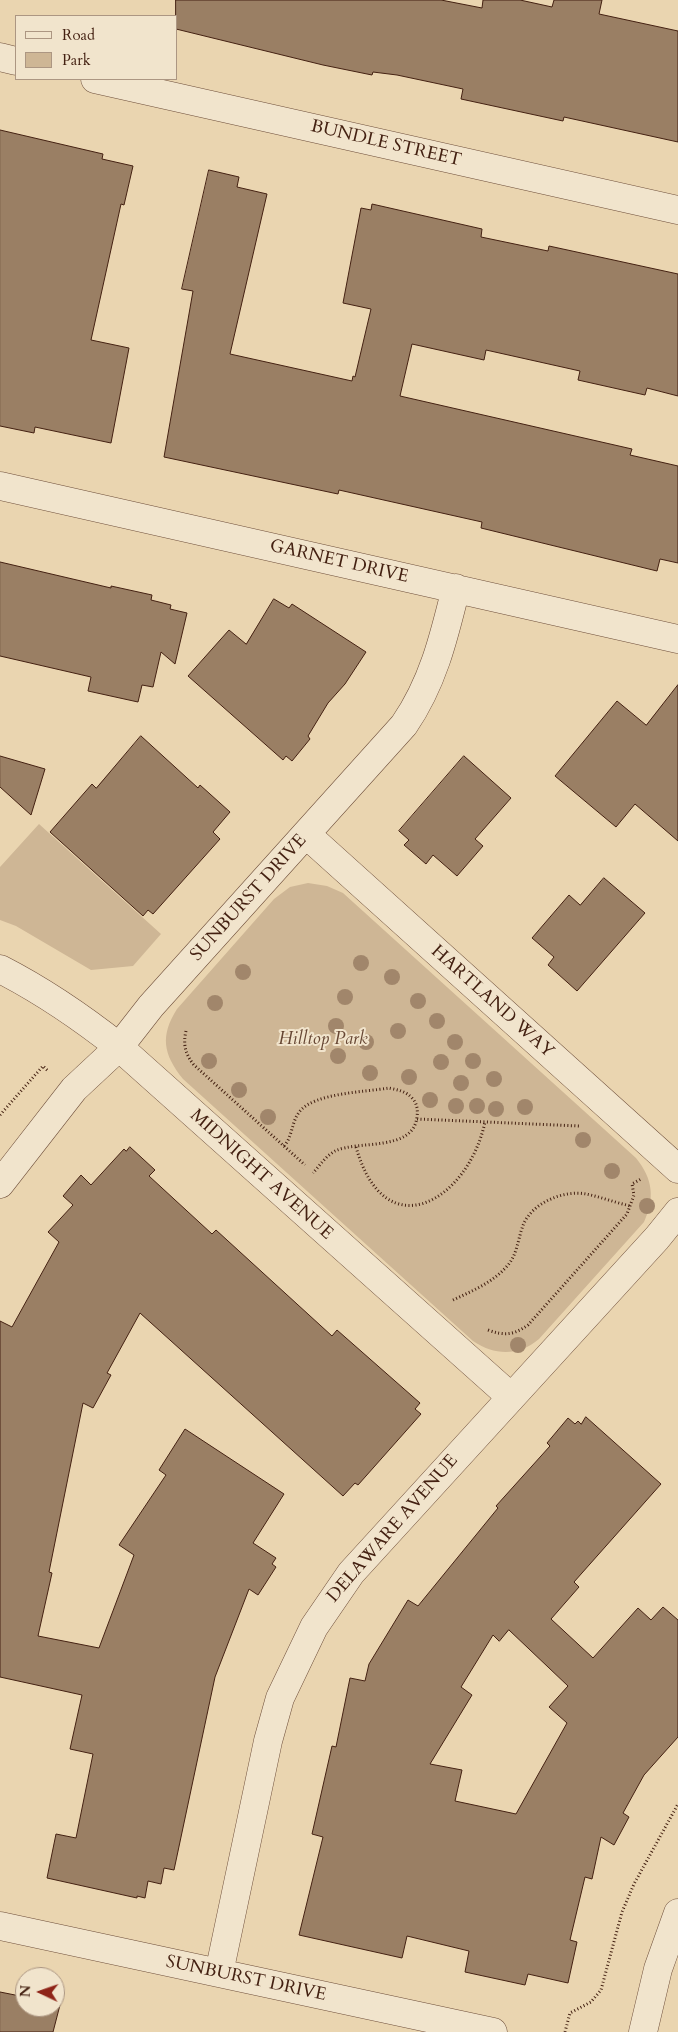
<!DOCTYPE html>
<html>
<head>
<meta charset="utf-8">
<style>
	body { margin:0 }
	#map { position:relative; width:678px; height:2032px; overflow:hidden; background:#ead5b0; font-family:Cardo,serif }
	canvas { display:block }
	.legend { position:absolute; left:15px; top:15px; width:162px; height:65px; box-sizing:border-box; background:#f1e4cc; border:1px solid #ac9682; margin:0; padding:6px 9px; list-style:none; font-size:15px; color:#442112 }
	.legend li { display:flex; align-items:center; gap:10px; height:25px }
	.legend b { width:25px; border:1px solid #ac9682 }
	.north { position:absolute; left:15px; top:1967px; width:50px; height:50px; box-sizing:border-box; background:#f1e4cc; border:1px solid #ac9682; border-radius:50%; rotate:273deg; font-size:14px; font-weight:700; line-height:20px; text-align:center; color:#442112 }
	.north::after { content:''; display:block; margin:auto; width:18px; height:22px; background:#8f2418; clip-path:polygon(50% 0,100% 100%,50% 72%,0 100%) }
</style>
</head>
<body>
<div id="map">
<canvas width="678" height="2032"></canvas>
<ul class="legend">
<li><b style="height:6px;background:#f1e4cc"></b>Road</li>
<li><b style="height:14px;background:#ceb695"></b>Park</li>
</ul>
<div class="north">N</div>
</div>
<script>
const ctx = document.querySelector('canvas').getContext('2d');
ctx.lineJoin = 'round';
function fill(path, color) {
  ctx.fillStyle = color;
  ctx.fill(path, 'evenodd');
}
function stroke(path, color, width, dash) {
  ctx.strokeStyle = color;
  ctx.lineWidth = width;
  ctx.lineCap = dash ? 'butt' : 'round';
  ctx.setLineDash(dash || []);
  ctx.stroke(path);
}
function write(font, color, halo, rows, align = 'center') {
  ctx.font = font + ' Cardo,serif';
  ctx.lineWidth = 4;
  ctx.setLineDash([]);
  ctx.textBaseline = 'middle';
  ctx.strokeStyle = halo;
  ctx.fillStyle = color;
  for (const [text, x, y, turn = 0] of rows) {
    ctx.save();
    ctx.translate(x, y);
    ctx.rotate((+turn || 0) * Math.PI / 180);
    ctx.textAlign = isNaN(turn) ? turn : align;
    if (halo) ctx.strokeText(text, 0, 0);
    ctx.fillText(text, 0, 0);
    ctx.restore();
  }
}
const green = new Path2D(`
	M39,824L161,934L133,966L91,970L16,926L0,920V867Z
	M308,883L327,886L343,893L636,1158C653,1179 655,1198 644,1222L539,1339C519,1356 495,1356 473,1341L183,1079C163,1054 160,1036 177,1009L274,899L290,887Z`);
const building = new Path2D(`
	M176,0H441L482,8L483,0H520L552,7L554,0H602L599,14L678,31V142L564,117L563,121L461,99L463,89L397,75L373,72L372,75L323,65L176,29Z
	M0,130L103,154L102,159L133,166L124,205L121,204L91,340L129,348L111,443L35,427L34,433L0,426Z
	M209,170L239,177L237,187L267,194L230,354L352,381L353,376L355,377L371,309L343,303L361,208L371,210L372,204L482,229L481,237L548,251L549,246L678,274V396L647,388L645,395L578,380L580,371L486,350L484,360L412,344L400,396L632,449L630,455L678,466V563L660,559L657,571L481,528L482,522L339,490L338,494L164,457L193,291L182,289Z
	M0,562L111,588V586L152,595L151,600L171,605L170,609L187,613L175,664L161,652L153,687L142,685L138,702L88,691L91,677L0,656Z
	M274,599L289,608L292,604L366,652L345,684L328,703L308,736L310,739L292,761L286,756L283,760L188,676L229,630L246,644Z
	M678,685V841L635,804L616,827L555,776L617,701L646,725Z
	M141,736L198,788L200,785L230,812L213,832L220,839L153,914L148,910L143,916L50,832L92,784L96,788Z
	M0,756L45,769L31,815L0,787Z
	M464,756L511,798L475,839L483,846L457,876L433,855L426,864L404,845L409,840L399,831Z
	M604,878L645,913L577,991L548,965L554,957L532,938L569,895L580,905Z
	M130,1147L155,1170L149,1176L212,1234L216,1230L332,1336L337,1330L395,1381L420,1403L415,1409L421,1414L358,1485L355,1483L343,1496L140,1313L107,1373L111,1375L93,1408L83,1403L49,1572L52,1573L38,1636L99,1648L134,1555L119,1545L166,1475L159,1470L185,1429L284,1494L253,1543L276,1558L272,1564L276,1567L258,1595L249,1589L215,1677L174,1870L164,1868L161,1884L148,1881L145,1898L137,1896V1898L47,1878L56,1834L76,1838L93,1754L70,1749L82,1695L0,1677V1321L12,1327L59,1242L48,1232L73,1205L63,1196L81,1175L91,1185L124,1149L126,1151Z
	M586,1417L661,1484L574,1582L579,1587L551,1619L593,1658L638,1608L651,1620L663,1607L678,1620V1737L644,1775L623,1813L629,1817L614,1845L601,1837L592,1879L585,1877L570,1940L577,1942L568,1983L528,1974L525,1985L465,1972L469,1951L407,1936L402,1958L299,1935L323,1837L312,1834L332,1746L336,1747L350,1678L365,1681L369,1664L408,1600L418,1606L498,1508L496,1506L550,1446L547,1443L568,1418L575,1424L578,1421L581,1424ZM509,1630L568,1686L549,1707L567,1723L516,1814L455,1801L462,1770L430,1764L472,1695L461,1687L493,1635L499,1641Z
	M0,1992L25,1997V2007H55V2004L60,2005L53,2032H0Z`);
const path = new Path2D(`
	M186,1031C183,1044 185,1054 194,1065L305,1165
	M0,1115L43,1066L48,1071
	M417,1119L579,1126
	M284,1146C293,1136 291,1122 300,1111C315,1093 365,1092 389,1088C398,1090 406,1091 413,1099C417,1104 418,1110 417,1117C413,1152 358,1140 335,1151C326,1156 320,1165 313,1173
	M356,1147C385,1250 468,1201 485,1122
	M453,1300C472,1291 494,1282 508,1265C518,1253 518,1237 524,1223C534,1202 564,1190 586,1194C601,1197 616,1203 631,1206
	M488,1330C504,1336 514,1335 528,1325L627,1214L634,1195L632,1184L641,1179
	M565,2032L570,2013L591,2002L601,1990L622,1912L634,1884L678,1804`);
const minor = new Path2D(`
	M0,57L16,61
	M95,79L678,210
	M0,486L678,639
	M307,835L678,1169
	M0,969C43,991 81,1017 119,1047L511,1397
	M0,1184L74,1089L119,1047L151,1006L404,725C433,683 444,637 456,588
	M0,1926L493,2032
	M219,1973L268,1741L280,1698L314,1627L351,1573L657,1238L678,1212`);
const tertiary = new Path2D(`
	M643,2032L658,1969L678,1913`);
const trees = [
	[361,963],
	[243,972],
	[392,977],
	[345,997],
	[418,1001],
	[215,1003],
	[437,1021],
	[336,1026],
	[398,1031],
	[366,1042],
	[455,1042],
	[338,1056],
	[209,1061],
	[473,1061],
	[441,1062],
	[370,1073],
	[409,1077],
	[494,1079],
	[461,1083],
	[239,1090],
	[430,1100],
	[456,1106],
	[477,1106],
	[525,1107],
	[496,1109],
	[268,1117],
	[583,1140],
	[612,1171],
	[647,1206],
	[518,1345]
];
const streetNames = [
	["BUNDLE STREET",386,144,13],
	["GARNET DRIVE",339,562,13],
	["SUNBURST DRIVE",249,898,-48],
	["HARTLAND WAY",492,1002,42],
	["MIDNIGHT AVENUE",261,1175,42],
	["DELAWARE AVENUE",393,1529,-49],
	["SUNBURST DRIVE",246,1979,12]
];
const parkNames = [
	["Hilltop Park",323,1040]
];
fill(green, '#ceb695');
fill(building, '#9a7f64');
stroke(building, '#442112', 1);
stroke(minor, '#6e4e3a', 29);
stroke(tertiary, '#6e4e3a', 29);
stroke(path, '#442112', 3, [1, 2.5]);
stroke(minor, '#f1e4cc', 28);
stroke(tertiary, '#f1e4cc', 28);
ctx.fillStyle = '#a1866b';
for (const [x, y] of trees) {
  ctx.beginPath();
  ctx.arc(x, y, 8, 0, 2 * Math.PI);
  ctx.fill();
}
write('18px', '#442112', '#f1e4cc', streetNames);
write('italic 18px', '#664633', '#f1e4cc', parkNames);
</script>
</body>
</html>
